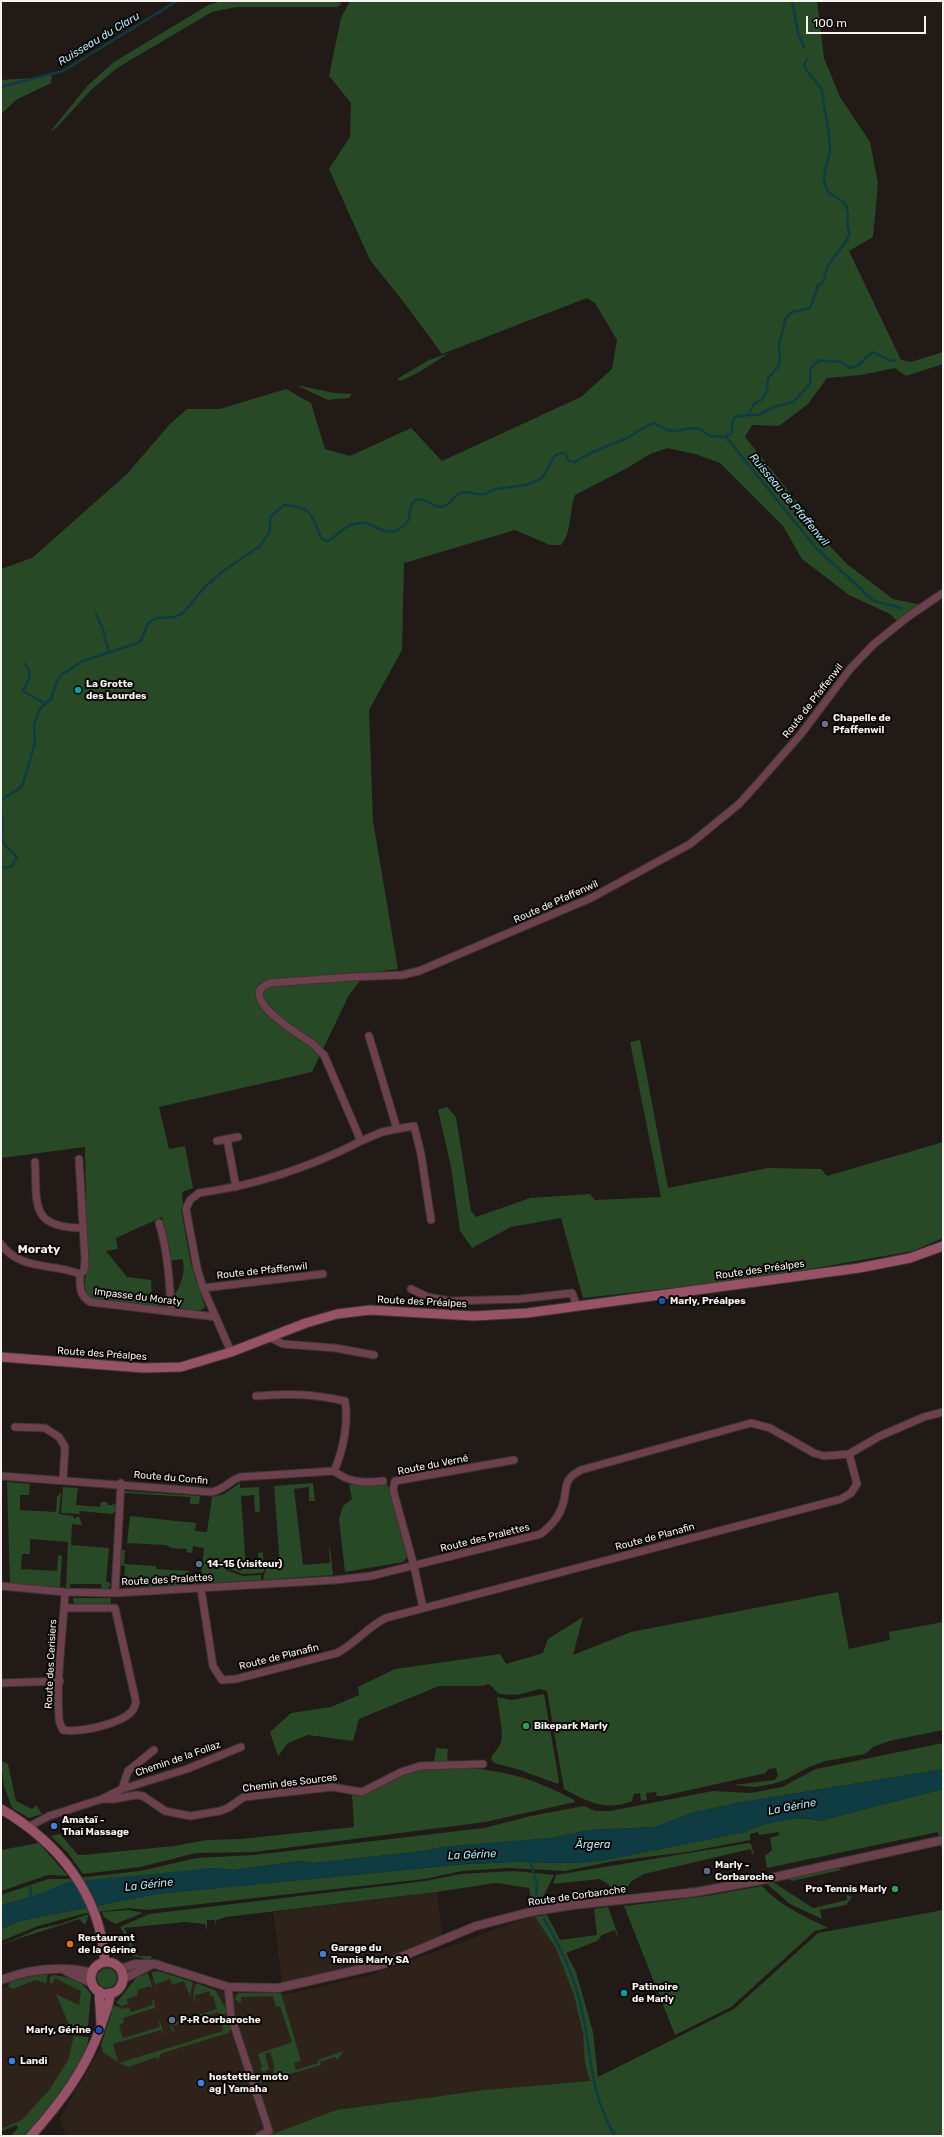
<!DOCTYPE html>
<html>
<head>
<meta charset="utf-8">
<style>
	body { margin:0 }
	#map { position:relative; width:944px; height:2137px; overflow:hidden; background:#221a17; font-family:Rubik,sans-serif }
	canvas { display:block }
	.frame { position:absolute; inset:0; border:2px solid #f7f2ef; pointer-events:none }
	.scale { position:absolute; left:806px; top:16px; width:120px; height:18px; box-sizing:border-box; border:2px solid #f7f2ef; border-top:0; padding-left:5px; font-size:12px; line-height:14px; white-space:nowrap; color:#f7f2ef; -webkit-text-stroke:3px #090605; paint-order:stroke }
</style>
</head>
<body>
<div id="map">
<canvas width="944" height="2137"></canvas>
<div class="frame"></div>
<div class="scale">100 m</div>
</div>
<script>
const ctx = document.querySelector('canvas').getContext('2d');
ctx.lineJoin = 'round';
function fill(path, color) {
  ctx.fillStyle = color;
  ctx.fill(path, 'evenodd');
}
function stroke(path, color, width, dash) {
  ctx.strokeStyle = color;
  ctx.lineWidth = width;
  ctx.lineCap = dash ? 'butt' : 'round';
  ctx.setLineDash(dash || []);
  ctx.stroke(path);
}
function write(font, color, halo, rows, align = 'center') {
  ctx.font = font + ' Rubik,sans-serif';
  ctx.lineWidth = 4;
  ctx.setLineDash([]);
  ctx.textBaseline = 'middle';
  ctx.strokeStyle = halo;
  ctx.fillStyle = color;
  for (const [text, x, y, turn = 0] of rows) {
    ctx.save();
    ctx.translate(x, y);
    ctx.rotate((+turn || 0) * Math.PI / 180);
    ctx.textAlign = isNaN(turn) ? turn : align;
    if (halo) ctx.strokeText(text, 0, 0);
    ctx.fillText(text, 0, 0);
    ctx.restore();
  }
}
const built = new Path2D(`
	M437,1892L442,1936L403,1952L349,1969L282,1983L273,1912Z
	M538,1914L558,1949L575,1994L584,2032L591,2078L588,2083L485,2090L336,2110L267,2136H66L60,2119L105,2040L114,2009L135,1983L161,1975L174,1976L211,1989L239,1995H283L371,1975Z
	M58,1977L88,1995L74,2056L48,2097L22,2124L1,2132V1989L27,1979Z`);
const green = new Path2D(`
	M222,1L339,2L342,4L337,7H236L212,12L117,68L92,89L57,127L50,132L88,85L114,62L210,4Z
	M350,1H817L824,58L840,97L870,142L878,183L873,237L849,251L901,360L911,362L943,352V364L906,376L895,368L861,375L827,378L808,404L779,426L752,425L745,437L803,509L818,534L847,564L893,599L922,605L898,622L890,614L849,595L802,559L783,526L720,463L695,454L667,448L650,454L629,467L575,495C569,511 572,533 561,545H550L515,530L404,563L402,650L369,710L373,821L398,969L366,973L349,995L312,1072L159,1107L169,1149L185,1146L193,1188L182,1192L183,1204L181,1210L191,1264L205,1307C199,1315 180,1310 174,1304L173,1297C180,1289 187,1269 182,1259L170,1261L162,1217L116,1238L118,1249L106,1251L127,1277L151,1280L152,1296L168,1297L167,1308L90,1299C84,1293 84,1278 87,1271L85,1147L1,1158V569L32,558L127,474L170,424L187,409H220L286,389L311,403L325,449L350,456L411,428L442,461L581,397L612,369L617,340L595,303L587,298L442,354L406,305L370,260L329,169L350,137L351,103L329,76L341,18Z
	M52,73L51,83L16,100L1,114V80L31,78Z
	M449,353L419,372L401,381L397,379L429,360Z
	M296,385L335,393L352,394L349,398L328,400Z
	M640,1040L668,1188L768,1168L821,1169L827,1176L943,1142V1238L913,1251L753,1279L583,1298L561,1218L511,1227L472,1248L460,1231L451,1167L438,1110L447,1107L456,1117L471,1211L476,1217L530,1198L590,1194L595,1200L661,1197L630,1042Z
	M7,1482L30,1484L29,1495H20V1510L56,1512L57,1497L61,1492L59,1514L73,1516L74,1519L79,1516L82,1525L72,1524L71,1545L109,1548L106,1581L111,1584L108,1588L102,1590L101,1584H70V1590H66L68,1542L30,1539V1554H22L21,1569L57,1571L58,1555L62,1556L60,1587L58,1589L10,1584Z
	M240,1483V1488L259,1487L260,1512H255L254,1495L241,1496L246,1569L259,1568L258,1553L263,1552L264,1571L262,1573L243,1574L226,1568V1570L243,1576L261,1575V1580L194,1584V1582L200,1583L204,1548L193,1546L192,1553L186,1552L187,1549L171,1548L166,1545L127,1543L130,1516L196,1523L195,1531L207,1532L212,1497L224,1494Z
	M313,1483L315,1501H309V1487L294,1489L303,1565L330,1563L329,1548H330L333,1575L263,1580L266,1568L280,1566L274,1486Z
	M387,1483L408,1556L403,1562L345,1572L339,1519L343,1506L352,1499L349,1485Z
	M63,1487L78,1488L76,1505L100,1507L101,1502H107L108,1505H113V1503L116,1505V1511L112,1514L79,1511L80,1514L61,1513Z
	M124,1491H125L200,1496L199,1504H190V1497L125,1493Z
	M119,1550H125L124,1564L156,1566V1569L189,1571L187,1585L121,1587L118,1583H124L125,1566L118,1565Z
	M838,1592L849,1649L890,1640L889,1632L943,1622V1730L889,1741L873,1747L865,1754L826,1761L809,1767L785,1780L772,1784L755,1787L733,1785L775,1780L778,1775L776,1768L768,1769L766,1773L663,1796H657L656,1792L646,1793L647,1800L641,1801L640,1793L634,1794L632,1801C605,1812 587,1801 564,1789L547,1691L540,1689L517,1695L499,1694L489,1684L482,1686H439L359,1719L353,1741L308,1735L288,1743L278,1756L270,1732L291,1713L331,1707L359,1695L358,1687L395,1669L500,1654L506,1664L543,1653L548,1639L583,1617L573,1655L631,1632Z
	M73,1598H111V1605H76L73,1601Z
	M544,1694L559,1781L558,1784L520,1770L494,1763L491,1759C493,1752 499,1749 501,1742C504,1733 498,1709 497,1697L512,1700Z
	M943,1743V1769L737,1803L695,1812L655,1827L589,1830L552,1838L442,1847L424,1851L314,1863L299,1861L234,1870L213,1868L162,1874L31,1897L1,1905V1895L48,1879H67L140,1871L197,1858L254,1855L484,1828L531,1816L584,1806L595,1811H610L713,1791L750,1793L782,1787L816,1769Z
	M436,1748L448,1749L447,1762H434Z
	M1,1761L8,1764L16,1801L32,1809L36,1805L42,1814L29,1818L12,1808L4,1786Z
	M453,1767C503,1770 529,1776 574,1800L575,1802L485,1822L254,1852L196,1853L140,1867L83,1874L68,1853L51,1836L60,1834L78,1855H83L174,1846L206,1840L241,1839L354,1827L352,1794C372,1797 386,1781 404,1774C420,1767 436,1768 453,1767Z
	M943,1789V1856L938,1832L767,1868L765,1856L772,1850L770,1838L779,1835V1832L759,1835L758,1832L750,1834V1840L687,1852L614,1861L565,1871L508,1868L462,1871L425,1879L147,1910L129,1908L82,1914L38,1926L1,1941V1929L19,1921L156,1894L466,1864L514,1862L580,1863L605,1860L745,1832C766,1821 796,1814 819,1821Z
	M39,1843L68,1876L48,1875L1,1891V1850Z
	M749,1843L751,1844L754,1854H752L751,1849L644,1874L632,1881L621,1895L613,1896L609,1885L600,1879L553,1884L556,1875Z
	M837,1867L841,1870L792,1881L786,1878Z
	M514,1871L554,1875L539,1905L532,1907L529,1888L496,1883L436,1892L226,1917L217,1920L215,1924V1920H207V1930L205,1924L185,1922L124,1928L138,1956H152L150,1960H144L143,1958L133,1956L129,1947V1941L120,1927L149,1914L425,1881L461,1874Z
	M773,1882L813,1908L847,1900V1895L852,1897L846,1905L820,1910L822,1919L790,1904L767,1884Z
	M762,1886C780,1906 804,1916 828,1928L815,1931L731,2007L675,2035L624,1906L706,1896Z
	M608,1907L618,1935L617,1936L615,1930L602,1935L597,1941L566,1953L576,1972L593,2032L598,2077L734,2009L818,1933L943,1910V2136H267L336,2110L485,2090L590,2081L585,2063L583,2033L574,1995L556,1948L535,1917L547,1915L560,1940L597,1935L594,1909Z
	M129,1910L143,1913L115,1924L104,1917L102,1912Z
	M89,1914L85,1925L79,1919C53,1928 27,1935 1,1945L38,1929L60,1924Z
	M97 1978a10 10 0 1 1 20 0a10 10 0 1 1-20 0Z
	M158,1971L193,1982L190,1996L192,2002L184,1981L172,1985L170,1979L156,1984L157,1989L151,1972Z
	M48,1973L46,1983L35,1980L13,1989L8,1986L10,1981Z
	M148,1973L153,1990L150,1986L137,1990L138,1995L127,1999L128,2004L122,2006L116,2003L136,1978Z
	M52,1975C66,1976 85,1981 91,1995L87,2035L73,2034L56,1994L79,2005L81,1991L55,1978L53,1983H50V1977Z
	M196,1983L215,1990L226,2009V2013L220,2017L218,2012L172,2026L174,2032L172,2031L168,2019L170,2018L172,2023L217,2009L213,1996H210L209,1991L194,1996L196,2001H194L193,1996Z
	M238,1993H281L301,2061L294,2063L296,2070L318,2063V2060L344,2051L337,2060L335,2057L320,2062L321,2065L258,2083V2080C278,2074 276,2071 270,2052L265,2054L269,2069L264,2072L259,2069L262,2067L258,2054L292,2042L280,2006L276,2007L273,1996L241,1997V2002L239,2003L235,1999Z
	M152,2000H154L156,2013L154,2008L123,2018L124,2023L119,2025L123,2038L160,2027L158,2021L160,2022L164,2035L161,2030L113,2044L118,2062L103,2052L101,2045L114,2005L122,2009L129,2007L131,2012L153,2005Z
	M227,2024L232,2028L228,2033L163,2053L160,2055L158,2061L157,2057L128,2067L119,2063L223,2031L222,2025Z
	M74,2036L88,2037C91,2062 41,2117 25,2136H10L18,2128L16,2125L1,2131V2129L22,2120L50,2089L68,2060Z`);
const water = new Path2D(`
	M943,1769V1789L819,1821L809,1818H797L757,1826L745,1832L605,1860L580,1863L514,1862L466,1864L156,1894L19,1921L1,1929V1905L31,1897L68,1882L213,1868L234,1870L300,1861L314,1863L424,1851L442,1847L552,1838L589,1830L655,1827L695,1812L737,1803Z`);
const stream = new Path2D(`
	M792,1L798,33L804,47
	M1,87L63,71L177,1
	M748,415H758L775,407L793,402L810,384C812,369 805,371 820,360L831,362L840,361L850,368L857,366L873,352L889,360L895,361
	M726,437L816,548L874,601L901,608
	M96,614L103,629L106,642
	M107,645L109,651
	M24,663L28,668
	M29,671L30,677L23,691L44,703
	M1,801C7,793 17,794 23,784L35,743L34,725L36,718L40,709L51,699L57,681L61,675L83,661L138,643L142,639L147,625L151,621L157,618L174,617L183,613L204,588L223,571L260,546L270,531V517L284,505C315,507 311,517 322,539L328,541C337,536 344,526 354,524C377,517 385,548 409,520C409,511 411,496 424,500C430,502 434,507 441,507C451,506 452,496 460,493C468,490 476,496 484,494C489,493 492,489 498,489C512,486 529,487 541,478C551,470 549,452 565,453L569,461L575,462C591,451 609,446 627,438C637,433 642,427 654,423L667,430L675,431L693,428L700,429L710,436L726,437L732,432V423L735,417L748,415L754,404L763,399L767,391L768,378L778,367L780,361L779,345L786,318L792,312L810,308L818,286L824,281C826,258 843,252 850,233C844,223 851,212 845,204C841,198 832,197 828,191C819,177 829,163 830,149C830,131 824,110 822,91C818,81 808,76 804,65L807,59
	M1,812C6,822 0,831 3,841C6,849 13,851 17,858L11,867L1,868
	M530,1860L537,1884L536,1905
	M30,1886L31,1899
	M544,1919C564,1952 579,1988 585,2026C592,2067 593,2099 615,2136`);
const minor = new Path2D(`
	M397,1129L414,1126L421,1154L431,1220
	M227,1139L238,1137
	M217,1141L227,1139L236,1187
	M361,1141L382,1132L397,1129L369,1036
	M79,1159L85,1260L84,1271L80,1274
	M35,1162C37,1205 30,1228 83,1228
	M159,1223C168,1251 170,1282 171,1311
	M1,1244C20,1271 53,1263 80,1274C80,1287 79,1295 90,1302L216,1317
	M203,1288L323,1274
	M411,1289L428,1297L450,1301L520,1299L572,1293L577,1306
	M269,1337L283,1344L335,1348L374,1355
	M231,1352L203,1288L197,1268L186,1209L190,1200L199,1193C257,1185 309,1168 361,1141L324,1055C320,1052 317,1047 313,1044C302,1036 233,996 270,983L351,977L402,975L419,971L591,898L690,844L739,804L758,783L801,734L850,669L874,644L909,616L943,593
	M15,1427L45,1428L59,1437L65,1447L63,1480
	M334,1471C350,1483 363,1483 383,1481
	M1,1476L211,1492C224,1490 229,1481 240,1477L334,1471C343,1451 349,1422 345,1401C313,1394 288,1393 256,1396
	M1,1586L65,1592L115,1593L335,1580L371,1576L541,1534C550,1526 558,1519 562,1507C569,1489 560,1481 581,1470L751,1423L770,1428L814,1453L824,1456L849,1454L880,1436L924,1417L943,1412
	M201,1589L213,1666L222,1680L236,1679L337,1653C355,1644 367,1627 386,1618L841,1499L851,1493L857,1484L849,1454
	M115,1593L121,1483
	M64,1608H115L136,1702C135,1705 134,1709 132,1711C121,1724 79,1733 63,1730C61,1726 59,1722 59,1718C56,1677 63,1633 65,1592
	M423,1608L414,1566L393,1490L395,1481L514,1460
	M1,1683L60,1681
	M122,1789L128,1771L154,1750
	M102,1799H114L136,1795L143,1796L165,1811L190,1816L220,1811L228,1808L244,1797L332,1787L362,1792L401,1772L420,1766L483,1764
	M28,1827L49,1816L102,1799L122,1789L187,1769L241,1747
	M228,1987L231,2016L269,2131L259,2136`);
const tertiary = new Path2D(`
	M120,1969L135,1964H155L228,1987L278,1988L384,1964L476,1926L530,1912L573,1905L696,1892L762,1880L943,1840
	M66,1971L92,1983
	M123,1979L151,1965
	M1,1980C30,1969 62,1965 93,1973`);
const secondary = new Path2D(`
	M1,1357L143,1368L181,1367L231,1352L306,1323L337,1314L370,1310L474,1316L527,1313L859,1268L910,1258L943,1246
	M1,1809C59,1843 100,1894 105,1962
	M91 1978a16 16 0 1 1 32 0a16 16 0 1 1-32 0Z
	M99,1991L101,2024
	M31,2136C61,2102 86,2069 101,2026C104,2014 110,2006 110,1993`);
const markers = [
	[78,690,4,"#0f9aa8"],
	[825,724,4,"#6b7280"],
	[662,1301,4,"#1a4fb4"],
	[199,1564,4,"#5c6f8a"],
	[526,1726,4,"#2e9e5b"],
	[54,1826,4,"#3f7fe0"],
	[707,1871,4,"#5c6f8a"],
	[895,1889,4,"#2e9e5b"],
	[70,1944,4,"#e8710a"],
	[323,1954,4,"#3f7fe0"],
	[624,1993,4,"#0f9aa8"],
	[172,2020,4,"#5c6f8a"],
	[99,2030,4,"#1a4fb4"],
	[12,2061,4,"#3f7fe0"],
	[201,2083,4,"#3f7fe0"]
];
const poiNames = [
	["La Grotte",86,684],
	["des Lourdes",86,696],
	["Chapelle de",833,718],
	["Pfaffenwil",833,730],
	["Marly, Préalpes",670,1301],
	["14-15 (visiteur)",207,1564],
	["Bikepark Marly",534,1726],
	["Amataï -",62,1820],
	["Thai Massage",62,1832],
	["Marly -",715,1865],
	["Corbaroche",715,1877],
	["Pro Tennis Marly",887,1889,"right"],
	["Restaurant",78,1938],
	["de la Gérine",78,1950],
	["Garage du",331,1948],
	["Tennis Marly SA",331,1960],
	["Patinoire",632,1987],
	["de Marly",632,1999],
	["P+R Corbaroche",180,2020],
	["Marly, Gérine",91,2030,"right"],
	["Landi",20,2061],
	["hostettler moto",209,2077],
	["ag | Yamaha",209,2089]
];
const streetNames = [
	["Route de Pfaffenwil",813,701,-52],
	["Route de Pfaffenwil",556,902,-24],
	["Route des Préalpes",760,1270,-8],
	["Route de Pfaffenwil",262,1271,-6],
	["Impasse du Moraty",138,1297,7],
	["Route des Préalpes",422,1302,3],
	["Route des Préalpes",102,1354,4],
	["Route du Verné",433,1465,-11],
	["Route du Confin",171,1478,5],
	["Route de Planafin",655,1537,-15],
	["Route des Pralettes",485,1538,-14],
	["Route des Pralettes",167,1580,-3],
	["Route de Planafin",279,1657,-14],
	["Route des Cerisiers",51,1664,-87],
	["Chemin de la Follaz",178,1759,-19],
	["Chemin des Sources",290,1783,-7],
	["Route de Corbaroche",577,1896,-8]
];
const waterNames = [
	["Ruisseau du Claru",99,39,-31],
	["Ruisseau de Pfaffenwil",789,500,50],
	["La Gérine",792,1807,-11],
	["Ärgera",593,1845],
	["La Gérine",472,1855,-3],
	["La Gérine",149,1885,-7]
];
const quarterNames = [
	["Moraty",39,1250]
];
fill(built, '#2f221b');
fill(green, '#274926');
fill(water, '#0f3b43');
stroke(stream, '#0f3b43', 2.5);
stroke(minor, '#3c3431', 9);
stroke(tertiary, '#3c3431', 10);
stroke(secondary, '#3c3431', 11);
stroke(minor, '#6c404d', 7);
stroke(tertiary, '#6c404d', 8);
stroke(secondary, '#985268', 9);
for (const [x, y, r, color] of markers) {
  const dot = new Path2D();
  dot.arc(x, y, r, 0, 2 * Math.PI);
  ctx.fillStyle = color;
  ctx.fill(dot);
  stroke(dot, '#090605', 1.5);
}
write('bold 10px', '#f7f2ef', '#090605', poiNames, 'left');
write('10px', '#f7f2ef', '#090605', streetNames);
write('italic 11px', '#acecf9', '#090605', waterNames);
write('bold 12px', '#f7f2ef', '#090605', quarterNames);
</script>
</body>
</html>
